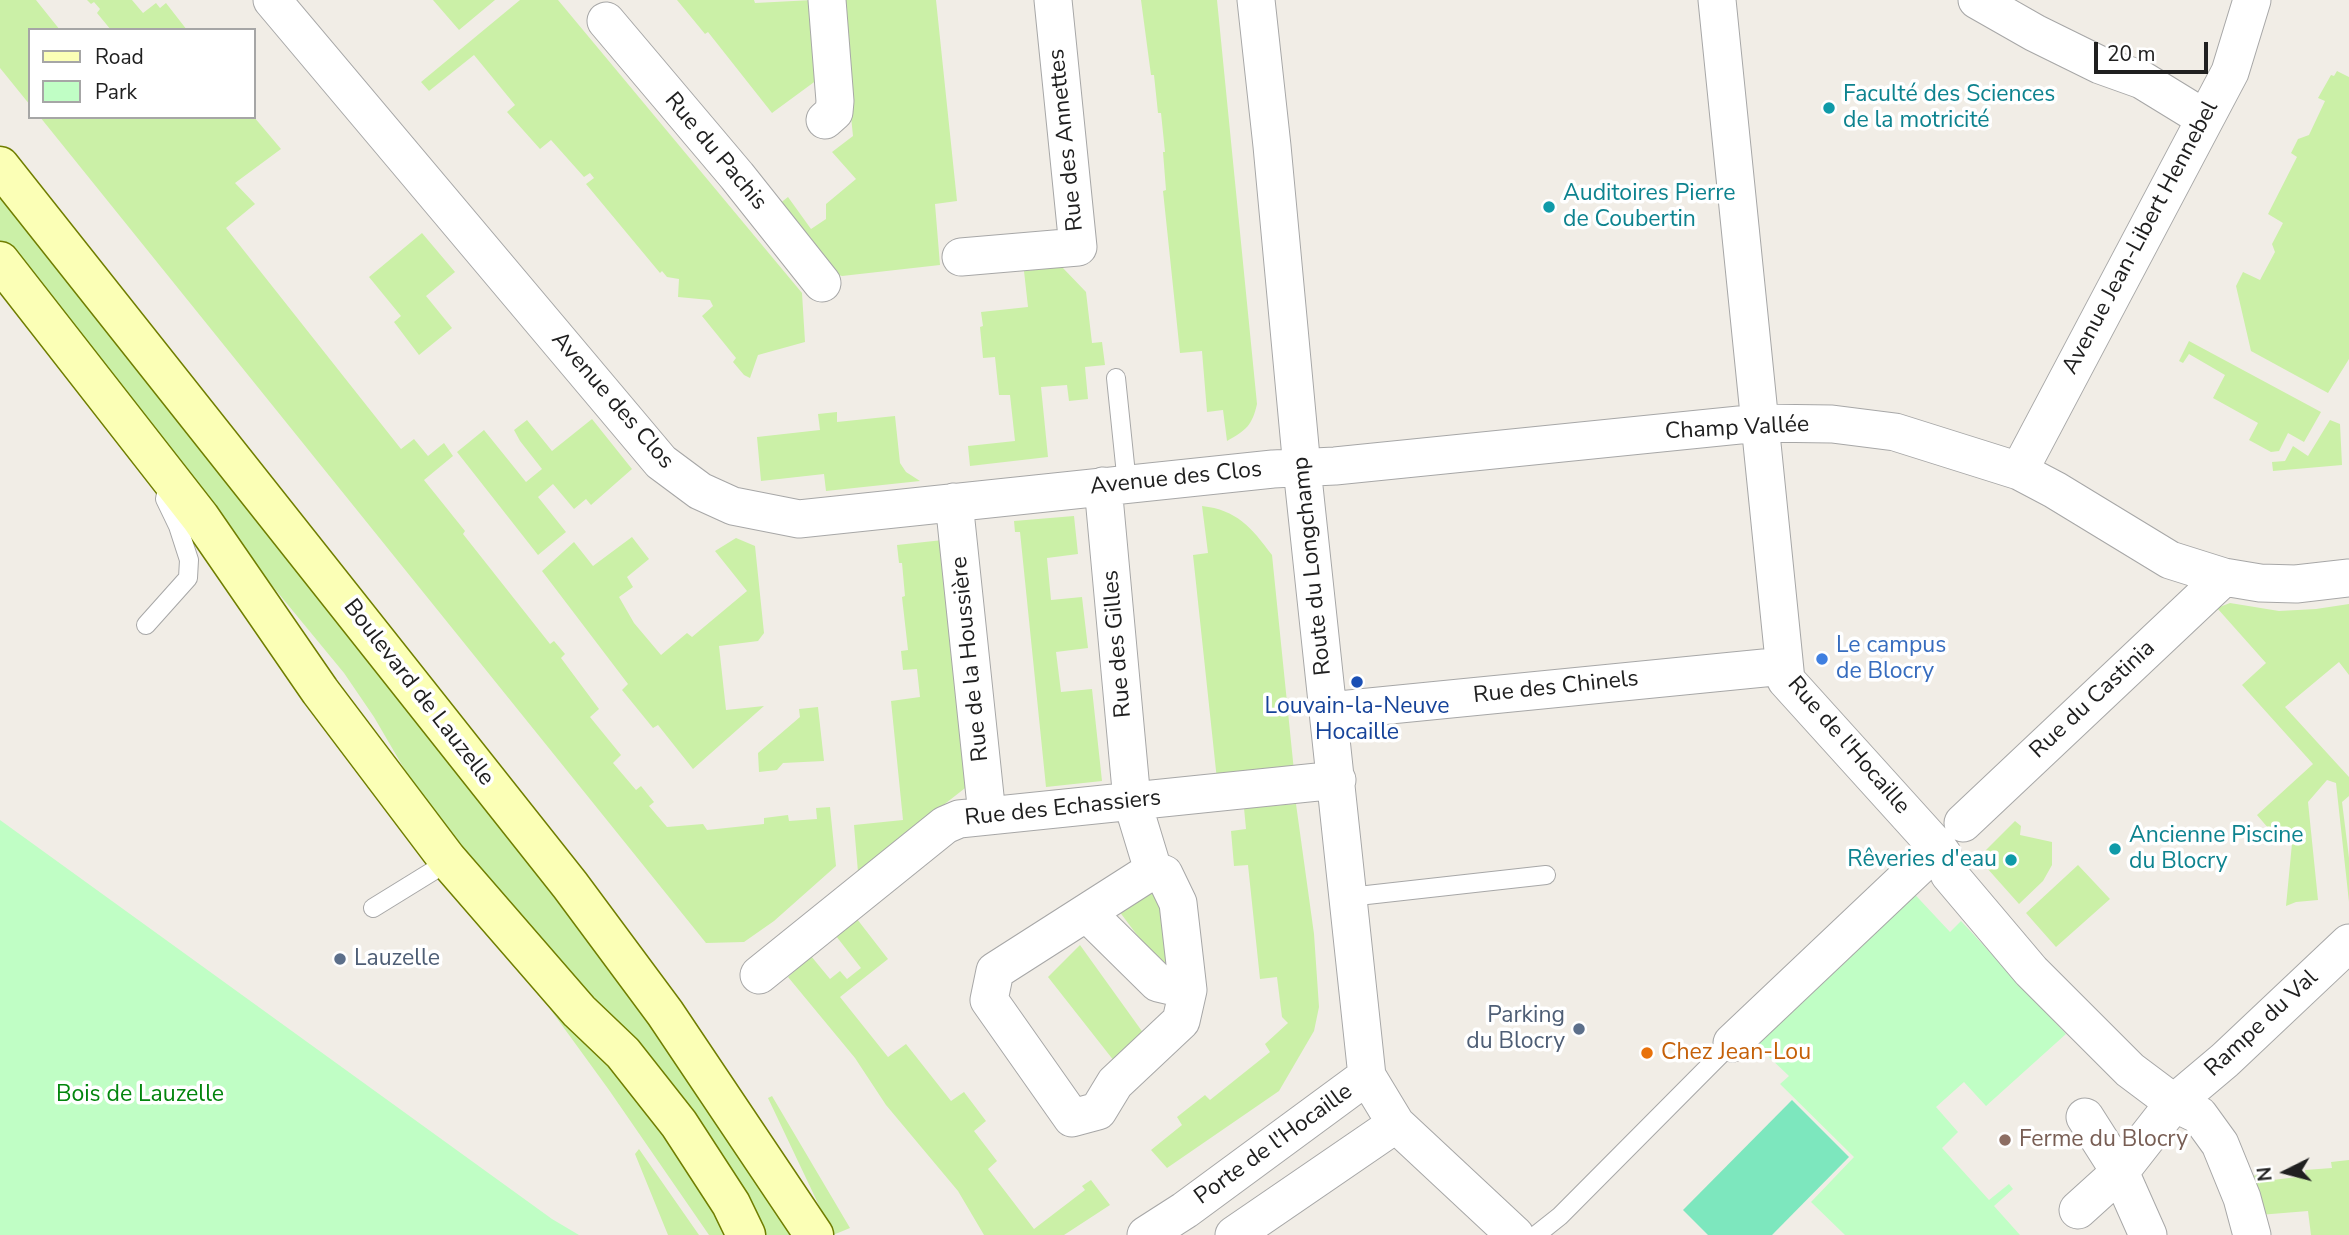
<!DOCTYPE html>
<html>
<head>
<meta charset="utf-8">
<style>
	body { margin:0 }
	#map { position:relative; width:2349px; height:1235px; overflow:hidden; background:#f1ede6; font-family:"Nunito Sans",sans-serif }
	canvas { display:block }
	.legend { position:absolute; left:28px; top:28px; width:228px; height:91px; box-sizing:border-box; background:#fff; border:2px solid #a6a6a6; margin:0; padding:9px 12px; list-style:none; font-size:21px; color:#202020 }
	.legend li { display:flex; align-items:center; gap:14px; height:35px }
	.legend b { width:35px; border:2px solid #a6a6a6 }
	.north { position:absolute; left:2251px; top:1137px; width:70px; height:70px; -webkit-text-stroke:5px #fff; paint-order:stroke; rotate:264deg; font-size:19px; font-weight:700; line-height:28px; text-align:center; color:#202020 }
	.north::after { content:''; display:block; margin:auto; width:24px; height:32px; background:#202020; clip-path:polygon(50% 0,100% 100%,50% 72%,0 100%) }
	.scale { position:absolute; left:2094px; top:42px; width:114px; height:32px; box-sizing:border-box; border:4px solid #202020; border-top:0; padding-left:9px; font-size:21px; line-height:24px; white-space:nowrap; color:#202020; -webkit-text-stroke:5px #fff; paint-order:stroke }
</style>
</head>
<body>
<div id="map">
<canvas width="2349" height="1235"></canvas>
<ul class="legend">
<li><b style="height:9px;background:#fbffb6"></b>Road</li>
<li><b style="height:19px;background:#c0fec5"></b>Park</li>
</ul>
<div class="north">N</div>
<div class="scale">20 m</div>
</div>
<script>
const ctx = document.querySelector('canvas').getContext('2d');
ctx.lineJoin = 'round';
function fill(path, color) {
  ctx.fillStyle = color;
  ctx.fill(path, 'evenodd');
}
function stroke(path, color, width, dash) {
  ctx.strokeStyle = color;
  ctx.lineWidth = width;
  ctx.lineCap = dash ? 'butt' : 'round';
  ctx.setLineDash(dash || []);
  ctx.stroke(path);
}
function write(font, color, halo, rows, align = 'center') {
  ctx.font = font + ' "Nunito Sans",sans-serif';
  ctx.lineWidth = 7;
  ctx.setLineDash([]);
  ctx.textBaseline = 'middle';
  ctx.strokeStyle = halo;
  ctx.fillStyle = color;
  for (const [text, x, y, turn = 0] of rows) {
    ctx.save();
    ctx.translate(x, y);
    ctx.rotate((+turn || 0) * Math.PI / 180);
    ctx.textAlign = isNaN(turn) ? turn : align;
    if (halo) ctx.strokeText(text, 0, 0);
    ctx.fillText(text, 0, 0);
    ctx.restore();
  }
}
const grass = new Path2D(`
	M0,0H36L60,30H30V105L0,68Z
	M87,0H132L143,13L156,3L160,8L166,3L187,30H111L97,13L100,9L94,2L91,4Z
	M433,0H495L459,30Z
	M520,0H558L802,293L805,342L758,355L750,378L744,375L733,362L736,358L702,316L713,306L710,300L678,297L679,279L667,277L662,271L660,273L586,184L594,178L590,173L584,177L551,140L540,149L507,112L515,105L474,55L429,91L421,82Z
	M677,0H754L755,3L813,0L821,77L772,113L708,32L705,34Z
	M839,0H936L957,201L935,204L940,265L842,276L828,272L779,204L788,197L811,229L826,219V204L856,179L832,152L853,136Z
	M1141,0H1217L1257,404C1252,426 1246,430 1227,441L1223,410L1207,412L1202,351L1180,353L1163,191L1166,190L1163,152H1165L1161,113H1158L1154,75H1151Z
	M2337,71L2349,77V359L2328,393L2251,351L2236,286L2243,272L2260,280L2275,252L2272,244L2283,223L2268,214L2297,157L2291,153L2298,139L2309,135L2325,101L2318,98L2331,75L2334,76Z
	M40,117H254L281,149L235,183L255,204L226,228L401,449L414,439L428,456L444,443L453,456L424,480L465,531L463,534L550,644L554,641L565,654L561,658L599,709L590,717L621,755L613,763L636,790L641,786L654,802L649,806L667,827L703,824L707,830L764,824V818L788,815L789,821L817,819L816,808L830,807L836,866L774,921L744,942L706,943Z
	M0,186L639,997L799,1235H757L437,825L374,717L344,673L274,588L0,242Z
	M422,233L455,272L426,296L452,328L419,355L394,322L401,316L369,277Z
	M1062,267L1086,292L1092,343L1102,342L1105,365L1085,367L1088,399L1069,401L1067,385L1041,387L1048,457L970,466L968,446L1015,441L1010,395H999L995,357L983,358L980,327L983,326L981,312L1028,307L1024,271Z
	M2189,341L2321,412L2304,442L2288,433L2279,451L2271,452L2249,440L2258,423L2213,398L2225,375L2189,354L2183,363L2179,361Z
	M837,412V422L895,416L900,463L906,472L920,481L826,491L824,474L761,481L757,437L820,430L818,414Z
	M592,419L632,469L591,505L586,499L574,509L553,484L538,497L566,532L538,555L457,452L484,430L526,482L542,469L520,441L514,430L527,420L552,451Z
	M2330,420L2340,424L2342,465L2273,471L2272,462L2285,461L2293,446L2308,456Z
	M1202,506C1237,510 1251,527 1272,555L1294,771L1217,780L1193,555L1208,553Z
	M1074,516L1078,554L1047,558L1051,600L1082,597L1088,648L1056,652L1061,692L1092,689L1102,781L1046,787L1020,532H1015L1014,521Z
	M632,537L649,559L627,577L633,587L619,597L634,623L661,655L687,633L692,637L747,591L715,551L736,538L755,546L764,633L758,641L719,646L726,710L764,706L693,769L658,725L653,728L622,690L628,684L542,571L574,542L593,566Z
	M943,540L969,785L858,872L854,825L903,820L891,701L920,697L917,669L903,670L901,651L908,650L902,597L905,596L902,563H899L897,545Z
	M2230,603L2279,611L2316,609L2349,604V675L2339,662L2285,707L2349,777V796L2342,802L2349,858V902L2336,783L2327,780L2308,802L2318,900L2296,902L2286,906L2293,833L2281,843L2257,815L2313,764L2242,685L2266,663L2217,608Z
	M818,707L824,761L783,763L777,770L759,772L758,753L800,717L799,709Z
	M1296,804L1314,934L1319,1007L1314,1031L1279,1091L1167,1168L1151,1150L1182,1125L1177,1117L1205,1095L1210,1100L1270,1052L1265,1044L1288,1023L1282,1017L1277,977L1260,979L1248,865L1234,866L1231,831L1246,829L1244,808Z
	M2015,821L2021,826L2020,835L2052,842V865L2043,881L2019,904L1978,858Z
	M2078,865L2110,899L2056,947L2026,913Z
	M1148,885L1164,901L1171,967L1164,971L1119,911Z
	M857,919L888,959L840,997L888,1057L906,1044L951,1101L964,1092L986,1121L974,1131L997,1161L988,1169L1034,1229L1085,1190L1082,1186L1091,1180L1110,1205L1064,1235H984L958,1191L886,1105L855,1058L788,977L811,956L830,979L840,971L847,979L861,968L836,936Z
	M492,929L658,1117L730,1235H709L609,1090Z
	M1080,945L1149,1041L1118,1066L1048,977Z
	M772,1096L850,1228L833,1235L768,1098Z
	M639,1149L699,1235H668L635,1154Z
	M2349,1160V1235H2311L2308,1211L2259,1215L2249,1176L2263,1175L2264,1181L2306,1176L2305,1170L2332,1168L2331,1162Z`);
const park = new Path2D(`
	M0,820L552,1219L579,1235H0Z
	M1906,885L1950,932L1961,921L2066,1034L1986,1106L1964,1082L1936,1107L1958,1132L1942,1148L1989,1200L2009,1184L2013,1189L1994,1206L2020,1235H1845L1811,1202L1854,1157L1780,1084L1789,1076L1749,1038Z`);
const pitch = new Path2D(`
	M1792,1100L1849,1157L1772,1235H1708L1683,1210Z`);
const lane = new Path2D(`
	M1116,378L1127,484
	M146,625L188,578L189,560L178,526L165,499L167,488
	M1349,897L1546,875
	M373,908L433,871L447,859
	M1536,1235L1560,1216L1732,1043`);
const street = new Path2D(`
	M272,0L661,462L700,491L733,506L799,519L1273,469L1335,466L1759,423L1832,424L1895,432L2019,471L2055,490L2170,560L2224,577L2260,583L2296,584L2349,578
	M1256,0L1272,146L1302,468L1367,1076L1396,1124L1515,1235
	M1717,0L1786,680L1938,848L1943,855L1949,874L2031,971L2130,1070L2174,1103L2199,1115L2220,1144L2242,1198L2252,1235
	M1977,0L2035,33L2100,65L2142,80L2204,118
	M606,21L737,176L822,283
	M825,120L834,112L835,101L827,0
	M961,257L1078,247L1053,0
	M2019,471L2230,72L2252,0
	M1103,486L1132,801L1153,870
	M954,502L987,815
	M1329,711L1784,666
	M1963,823L2224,577
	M1153,870L1164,874L1178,903L1188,990L1181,1021L1115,1083L1098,1111L1072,1118L989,1000L995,971Z
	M1087,913L1158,983L1188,990
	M759,975L945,825L959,819L1337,780
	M1732,1043L1938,848
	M2085,1117L2120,1172L2174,1103L2225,1060L2349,943
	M2078,1210L2120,1172L2148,1235
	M1146,1235L1185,1210L1367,1076
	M1234,1235L1396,1124`);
const secondary = new Path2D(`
	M0,166L570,885L665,1013L814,1235
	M0,261L200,517L320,691L447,859L579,1011L623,1053L679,1124L731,1204L746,1235`);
const markers = [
	[1829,108,7,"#0f9aa8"],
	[1549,207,7,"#0f9aa8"],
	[1822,659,7,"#3f7fe0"],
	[1357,682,7,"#1a4fb4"],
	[2115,849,7,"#0f9aa8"],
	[2011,860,7,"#0f9aa8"],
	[340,959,7,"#5c6f8a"],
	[1579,1029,7,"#5c6f8a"],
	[1647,1053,7,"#e8710a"],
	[2005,1140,7,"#8d6e63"]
];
const cultureNames = [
	["Faculté des Sciences",1843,95],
	["de la motricité",1843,121],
	["Auditoires Pierre",1563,194],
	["de Coubertin",1563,220],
	["Ancienne Piscine",2129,836],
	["du Blocry",2129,862],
	["Rêveries d'eau",1997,860,"right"]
];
const streetNames = [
	["Rue des Annettes",1067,140,-96],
	["Rue du Pachis",715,152,50],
	["Avenue Jean-Libert Hennebel",2141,238,-62],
	["Avenue des Clos",612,401,49],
	["Champ Vallée",1737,429,-3],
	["Avenue des Clos",1176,479,-6],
	["Route du Longchamp",1313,566,-96],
	["Rue des Gilles",1118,644,-95],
	["Rue de la Houssière",971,659,-96],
	["Rue des Chinels",1556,688,-6],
	["Boulevard de Lauzelle",418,693,52],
	["Rue du Castinia",2093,700,-43],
	["Rue de l'Hocaille",1848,746,49],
	["Rue des Echassiers",1063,809,-6],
	["Rampe du Val",2262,1024,-43],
	["Porte de l'Hocaille",1274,1145,-36]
];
const shopNames = [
	["Le campus",1836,646],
	["de Blocry",1836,672]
];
const transitNames = [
	["Louvain-la-Neuve",1357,707],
	["Hocaille",1357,733]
];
const serviceNames = [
	["Lauzelle",354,959],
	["Parking",1565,1016,"right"],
	["du Blocry",1565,1042,"right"]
];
const foodNames = [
	["Chez Jean-Lou",1661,1053]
];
const parkNames = [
	["Bois de Lauzelle",140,1095]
];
const educationNames = [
	["Ferme du Blocry",2019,1140]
];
fill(grass, '#cbf0a7');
fill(park, '#c0fec5');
fill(pitch, '#7de7be');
stroke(lane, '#a7a7a7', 20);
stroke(street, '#a7a7a7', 39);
stroke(secondary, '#707e00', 41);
stroke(lane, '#fff', 18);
stroke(street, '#fff', 37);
stroke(secondary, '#fbffb6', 38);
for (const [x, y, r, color] of markers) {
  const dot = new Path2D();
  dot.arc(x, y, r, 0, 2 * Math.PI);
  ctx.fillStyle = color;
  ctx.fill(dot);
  stroke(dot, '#fff', 2.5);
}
write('23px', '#0d838f', '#fff', cultureNames, 'left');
write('23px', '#202020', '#fff', streetNames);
write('23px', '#366cbe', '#fff', shopNames, 'left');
write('23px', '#164399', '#fff', transitNames);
write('23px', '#4e5e75', '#fff', serviceNames, 'left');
write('23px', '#c56008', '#fff', foodNames, 'left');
write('23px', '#02850d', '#fff', parkNames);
write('23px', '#785e54', '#fff', educationNames, 'left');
</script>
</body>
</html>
